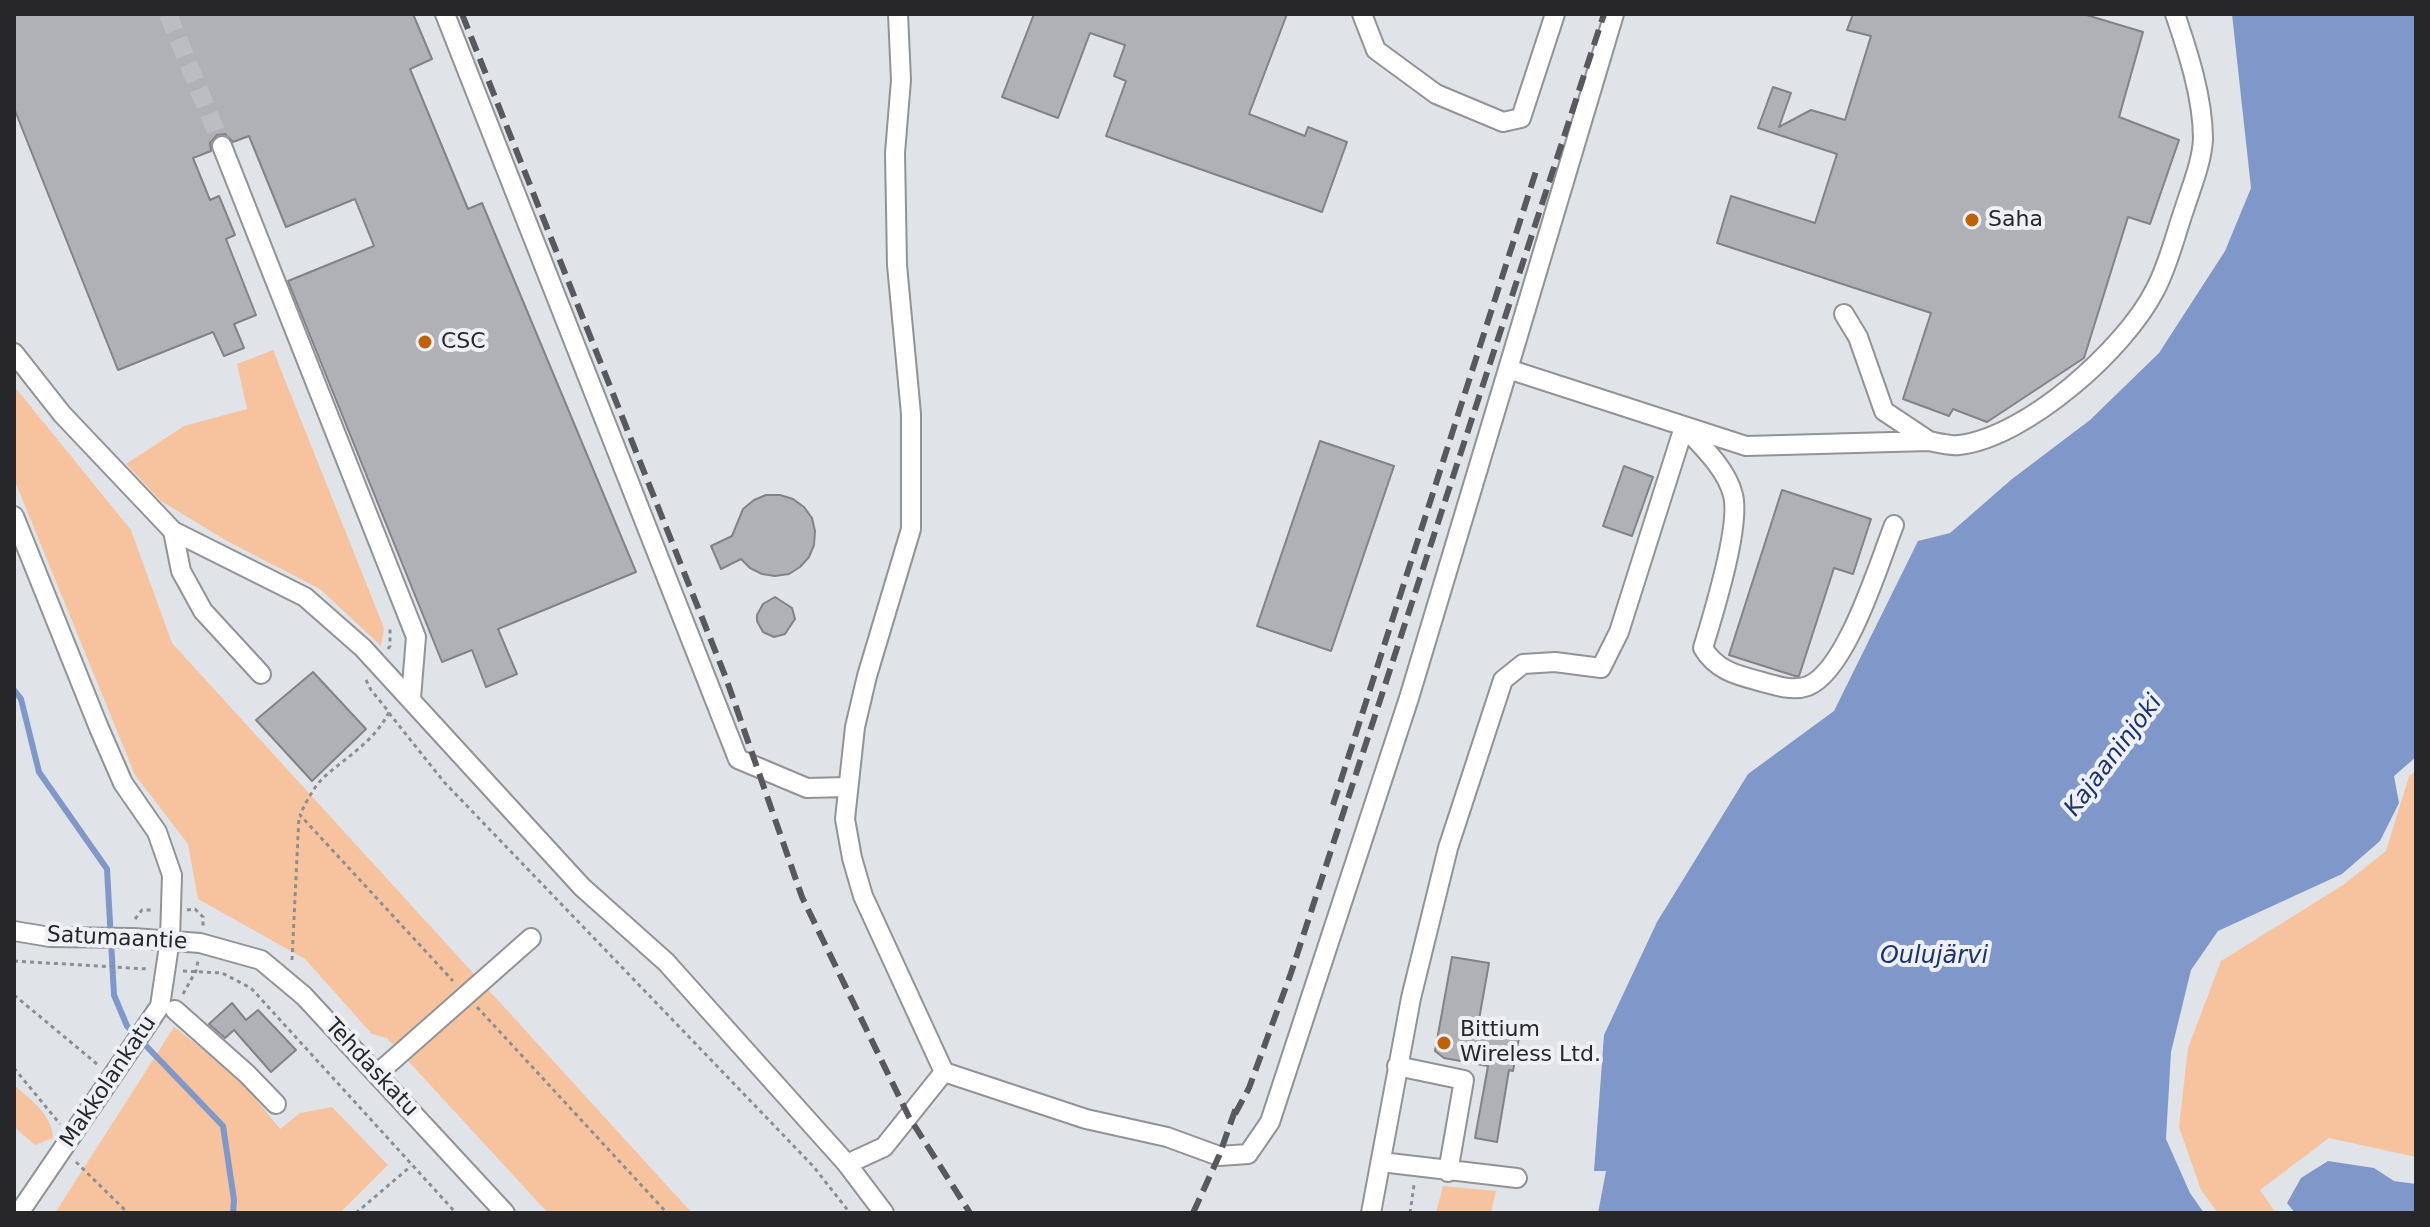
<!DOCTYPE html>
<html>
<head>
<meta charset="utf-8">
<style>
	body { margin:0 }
	#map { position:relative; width:2430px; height:1227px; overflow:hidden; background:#e0e3e8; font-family:"DejaVu Sans",sans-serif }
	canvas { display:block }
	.frame { position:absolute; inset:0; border:16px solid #272729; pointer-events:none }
</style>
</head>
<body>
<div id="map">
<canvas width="2430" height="1227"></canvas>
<div class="frame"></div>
</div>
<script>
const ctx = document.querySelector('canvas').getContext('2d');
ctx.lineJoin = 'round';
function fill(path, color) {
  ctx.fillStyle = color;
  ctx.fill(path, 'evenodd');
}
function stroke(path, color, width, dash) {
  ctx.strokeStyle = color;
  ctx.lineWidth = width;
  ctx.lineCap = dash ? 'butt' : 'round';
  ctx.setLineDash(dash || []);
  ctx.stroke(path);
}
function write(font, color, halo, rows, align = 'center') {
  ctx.font = font + ' "DejaVu Sans",sans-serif';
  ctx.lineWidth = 8;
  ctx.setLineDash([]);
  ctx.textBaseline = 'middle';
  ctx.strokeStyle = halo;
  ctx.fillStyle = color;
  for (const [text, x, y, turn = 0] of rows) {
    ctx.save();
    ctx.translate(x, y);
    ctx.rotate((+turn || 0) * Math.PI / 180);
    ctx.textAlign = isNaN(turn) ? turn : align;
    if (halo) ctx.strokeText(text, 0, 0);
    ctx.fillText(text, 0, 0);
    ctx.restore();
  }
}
const green = new Path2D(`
	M273,350L384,628L381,646L320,589L227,541L161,501L126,464L184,426L247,409L237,364Z
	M14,386L131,530L172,643L692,1213H548L387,1038L372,1034L305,959L198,899L188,844L135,775L14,479Z
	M2416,771V1157L2329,1138L2260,1190L2276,1213H2218L2201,1190L2179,1127L2188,1048L2221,961L2343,885L2386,851L2409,776Z
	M174,1027L236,1075L280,1129L300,1113L332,1107L388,1165L340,1213H55Z
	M14,1085C31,1100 52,1114 53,1138L35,1145L14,1127Z
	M1443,1186L1496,1191L1491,1213H1436Z`);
const water = new Path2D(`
	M2232,14H2416V757L2394,776L2399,803L2380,841L2342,874L2218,931L2191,970L2171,1052L2166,1139L2190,1193L2204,1213H1598L1606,1171H1594L1604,1035L1657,922L1748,774L1834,711L1918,541L1950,533L2012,479L2090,420L2159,353L2225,251L2251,188Z
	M2328,1161L2374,1168L2394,1181L2416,1184V1213H2295L2287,1203L2301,1178Z`);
const stream = new Path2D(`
	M14,690L21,699L39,772L107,869L114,995L127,1026L223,1126L234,1200L233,1213`);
const building = new Path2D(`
	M14,14H413L432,59L410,69L468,209L482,203L636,572L498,629L517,674L486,687L472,650L442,662L288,281L374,246L355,199L286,227L249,136L233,142L225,134L217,135L210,143L211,151L193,158L210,200L219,196L235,235L226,239L256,315L234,324L244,348L224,356L213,332L118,370L14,108Z
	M1034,14H1287L1249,114L1305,136L1308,127L1347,142L1322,212L1106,136L1126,81L1114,76L1125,45L1090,33L1058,118L1002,97Z
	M1853,14H2083L2143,32L2119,117L2179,140L2150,224L2128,217L2084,358L1987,422L1953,409L1949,416L1903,399L1931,313L1717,243L1731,196L1815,223L1837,154L1758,128L1773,87L1791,93L1779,127L1811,110L1845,120L1871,36L1847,30Z
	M1320,441L1394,466L1331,651L1257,626Z
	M1624,466L1653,477L1632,536L1603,526Z
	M1782,490L1871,519L1853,574L1834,568L1799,676H1795L1729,655Z
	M766,495H780L793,499L804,507L812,518L815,531L814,545L809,557L800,567L789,574L775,576L762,574L750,568L741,559L721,569L711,546L732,536L743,509L754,500Z
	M775,597L792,608L795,619L785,634L774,637L763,632L757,621V615L763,604Z
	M313,672L366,729L312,781L256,720Z
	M1452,957L1489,963L1477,1031L1519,1038L1513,1071L1509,1070L1497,1142L1475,1138L1488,1066L1444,1058L1435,1051Z
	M232,1003L246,1020L258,1010L296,1050L271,1072L234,1030L225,1038L209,1024Z`);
const minorTunnel = new Path2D(`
	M168,14L222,146`);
const path = new Path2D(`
	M388,649L390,646V626
	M366,680L371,690L389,712C375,741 346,757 323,778C313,788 306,802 300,815L453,981
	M389,713L444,782L813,1166L850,1213
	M187,910L195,909L203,917V926
	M135,919L142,910H151
	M292,960L299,816
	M14,961L148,969
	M183,971L222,973L251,988L456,1213
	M183,994L196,971L198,961
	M14,995L97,1064
	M477,1007L667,1213
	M14,1068L60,1124
	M76,1162L128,1213
	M356,1213L411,1166
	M1410,1213L1414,1185`);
const minor = new Path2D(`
	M445,14L738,759L807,788L848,787
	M898,14L901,80L895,153L897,265L911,414V529L867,676L855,727L845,819L852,858L863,896L944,1072
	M1362,14L1376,50L1436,94L1503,122L1521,118L1555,14
	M1614,14L1508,369L1746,446L1929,441C1938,443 1949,446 1959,445C2027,437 2125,349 2155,290C2168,266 2175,236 2184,210C2191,188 2202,162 2203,139C2203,98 2188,52 2175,14
	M222,146L416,637L411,698
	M1844,314L1858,337L1884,411L1929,441
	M14,353L62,414L173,531L305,597L363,648L582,887L666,962L847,1164L884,1213
	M1686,429C1703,447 1727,470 1733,495C1741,526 1713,615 1703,648C1716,670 1736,675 1759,681C1775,685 1792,692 1808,686C1847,670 1879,563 1894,525
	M14,516L99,728L123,783L157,832L172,875L170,939L160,1006L19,1213
	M173,531L181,571L203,611L261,674
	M14,931L50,937L133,938L200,943L261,960L304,996L505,1213
	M175,1010L247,1074L276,1104
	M1397,1066L1464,1080L1448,1172
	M377,1074L531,938
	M1381,1162L1517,1178
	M847,1164L884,1147L944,1072L1086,1119L1167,1137L1219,1156L1248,1154L1270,1122L1409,698L1508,369
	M1371,1213L1411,998L1448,848L1503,680L1523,664L1555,662L1601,668L1619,632L1684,427`);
const rail = new Path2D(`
	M462,14L726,678L802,897L909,1117L970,1213
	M1333,805L1538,165
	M1235,1114L1249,1088L1291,973L1604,14
	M1193,1213L1219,1156L1238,1102`);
const markers = [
	[1972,220,8,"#bd6205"],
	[425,342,8,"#bd6205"],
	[1444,1043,8,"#bd6205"]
];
const poiNames = [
	["Saha",1988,220],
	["CSC",441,342],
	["Bittium",1460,1030],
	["Wireless Ltd.",1460,1055]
];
const streetNames = [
	["Satumaantie",117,939,3],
	["Tehdaskatu",371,1068,47],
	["Makkolankatu",109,1082,-56]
];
const waterNames = [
	["Kajaaninjoki",2114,756,-53],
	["Oulujärvi",1934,957]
];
fill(green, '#f7c39f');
fill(water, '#8098c9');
stroke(stream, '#8098c9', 6);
fill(building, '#afb1b6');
stroke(building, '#818387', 2);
stroke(minorTunnel, '#bbbdc2', 18, [18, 9]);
stroke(minor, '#919397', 22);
stroke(path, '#8d8e92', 3, [4, 4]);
stroke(minor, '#fff', 18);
stroke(rail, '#58595c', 6, [16, 8]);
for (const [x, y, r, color] of markers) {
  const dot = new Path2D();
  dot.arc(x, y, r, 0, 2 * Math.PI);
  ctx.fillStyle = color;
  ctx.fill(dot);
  stroke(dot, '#eef0f5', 3);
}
write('22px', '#272729', '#eef0f5', poiNames, 'left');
write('22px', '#272729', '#eef0f5', streetNames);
write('italic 24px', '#1b3470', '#eef0f5', waterNames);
</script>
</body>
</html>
